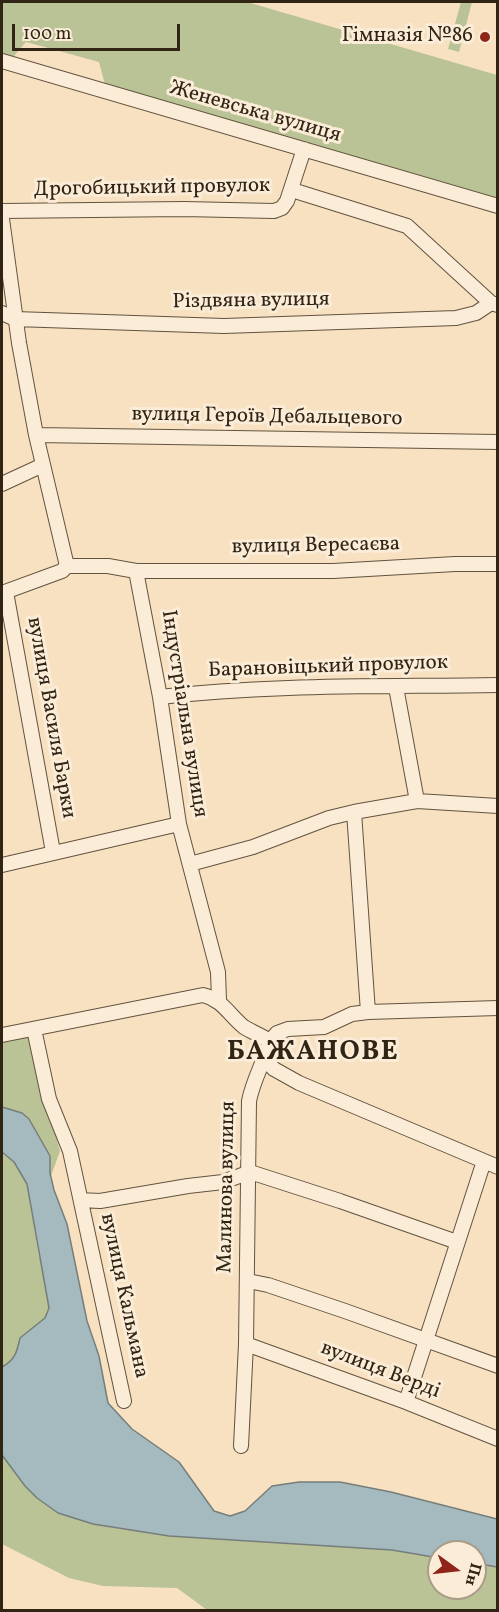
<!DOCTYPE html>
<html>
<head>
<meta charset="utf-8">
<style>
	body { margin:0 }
	#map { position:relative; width:499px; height:1612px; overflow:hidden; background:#f8e1c1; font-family:Vollkorn,serif }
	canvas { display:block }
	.frame { position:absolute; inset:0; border:3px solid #302414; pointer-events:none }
	.north { position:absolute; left:427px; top:1540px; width:60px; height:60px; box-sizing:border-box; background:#faecd7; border:2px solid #a99c89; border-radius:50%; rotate:105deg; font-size:16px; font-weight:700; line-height:24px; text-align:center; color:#302414 }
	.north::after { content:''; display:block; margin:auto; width:21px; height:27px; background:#8f2418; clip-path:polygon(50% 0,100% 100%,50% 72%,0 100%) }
	.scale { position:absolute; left:12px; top:24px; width:168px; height:27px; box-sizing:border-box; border:3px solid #302414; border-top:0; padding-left:8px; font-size:18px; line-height:21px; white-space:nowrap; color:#302414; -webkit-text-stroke:4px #faecd7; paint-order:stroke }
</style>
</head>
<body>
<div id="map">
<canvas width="499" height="1612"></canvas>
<div class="frame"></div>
<div class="north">Пн</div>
<div class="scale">100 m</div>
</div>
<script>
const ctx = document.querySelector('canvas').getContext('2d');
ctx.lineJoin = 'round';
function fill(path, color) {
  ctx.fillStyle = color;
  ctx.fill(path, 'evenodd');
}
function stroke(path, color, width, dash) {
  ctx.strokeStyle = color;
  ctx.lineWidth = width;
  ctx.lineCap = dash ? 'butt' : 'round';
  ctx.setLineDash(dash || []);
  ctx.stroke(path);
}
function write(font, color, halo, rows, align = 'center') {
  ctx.font = font + ' Vollkorn,serif';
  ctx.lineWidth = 6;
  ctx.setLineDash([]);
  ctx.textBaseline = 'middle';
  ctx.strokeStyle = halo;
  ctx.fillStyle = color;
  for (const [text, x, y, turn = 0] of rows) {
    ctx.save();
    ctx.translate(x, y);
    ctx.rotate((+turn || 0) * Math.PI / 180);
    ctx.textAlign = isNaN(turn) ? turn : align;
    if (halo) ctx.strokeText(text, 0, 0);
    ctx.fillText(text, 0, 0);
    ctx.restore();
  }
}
const green = new Path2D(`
	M2,2H247L497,75V206L107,92L99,62L26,42L8,63L2,61Z
	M461,2H472L459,52L448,49Z
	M23,1037L28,1038L32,1043L45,1098L60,1151L51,1176L22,1113L2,1107V1041Z
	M2,1152L14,1162L27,1184L39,1257L46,1271L55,1330L2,1399Z
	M2,1409L213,1538L392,1550L439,1558V1588H475V1563L497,1567V1610H207L177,1588L103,1586L69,1578L2,1544Z`);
const water = new Path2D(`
	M2,1107L22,1113L29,1119L50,1156V1173L54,1190L67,1224L87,1321L99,1356L108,1403L132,1429L179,1462L214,1511L230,1516L245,1511L272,1486L299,1482H340L391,1492L497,1519V1567L475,1563V1552H439V1558L392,1550L169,1536L93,1524L58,1513L37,1498L25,1486L2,1455V1367C15,1360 17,1352 20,1338L45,1318L49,1308L27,1184L14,1162L2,1152Z`);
const minor = new Path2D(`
	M2,61L498,206
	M292,190L407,226L491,303
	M2,211L184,209L274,211L282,208L287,201L304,149
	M2,219L19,343L36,435L67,566
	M2,313L15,319L224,326L456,318L476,313L491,303L498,305
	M36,435L498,442
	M2,484L43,465
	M136,571H333L455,564H498
	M6,592L53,852
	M2,593L62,571L67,566H108L136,571L160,697L179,824L218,972L219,1000
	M396,687L417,801
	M160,697C272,684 385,687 498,685
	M190,864L253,847L329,818L354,812L417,801L498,806
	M2,865L179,824
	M368,1012L498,1008
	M34,1029L49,1099L70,1151L124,1401
	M2,1035L203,995C223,1000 229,1015 244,1027C252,1032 262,1036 270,1041C264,1062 253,1080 249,1101L246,1344L241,1446
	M270,1041L277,1033L288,1029L324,1027L352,1014L368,1012L354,812
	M265,1060L274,1069L299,1083L498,1167
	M81,1200L100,1201L188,1186L223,1182L250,1172L340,1201L457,1242
	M248,1281L268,1285L345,1311L498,1366
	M246,1344L406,1402L498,1439
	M406,1402L484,1161`);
const markers = [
	[485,37,6,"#8f2418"]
];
const poiNames = [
	["Гімназія №86",473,37]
];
const streetNames = [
	["Женевська вулиця",255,113,16],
	["Дрогобицький провулок",152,189,-1],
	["Різдвяна вулиця",251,302,-1],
	["вулиця Героїв Дебальцевого",267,418,1],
	["вулиця Вересаєва",316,547,-1],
	["Барановіцький провулок",328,668,-2],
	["Індустріальна вулиця",183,714,81],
	["вулиця Василя Барки",50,718,80],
	["Малинова вулиця",228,1187,-89],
	["вулиця Кальмана",123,1296,78],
	["вулиця Верді",380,1371,21]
];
const districtNames = [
	["БАЖАНОВЕ",313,1054]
];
fill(green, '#bac395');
fill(water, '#a4babf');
stroke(water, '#767e7b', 1.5);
stroke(minor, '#62533f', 16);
stroke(minor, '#faecd7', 14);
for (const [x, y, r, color] of markers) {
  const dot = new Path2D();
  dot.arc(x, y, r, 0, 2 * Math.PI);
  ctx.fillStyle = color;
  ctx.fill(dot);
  stroke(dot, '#faecd7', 2);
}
write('21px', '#302414', '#faecd7', poiNames, 'right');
write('21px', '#302414', '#faecd7', streetNames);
ctx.letterSpacing = '1.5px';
write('bold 27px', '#302414', '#faecd7', districtNames);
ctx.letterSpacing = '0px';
</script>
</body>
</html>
